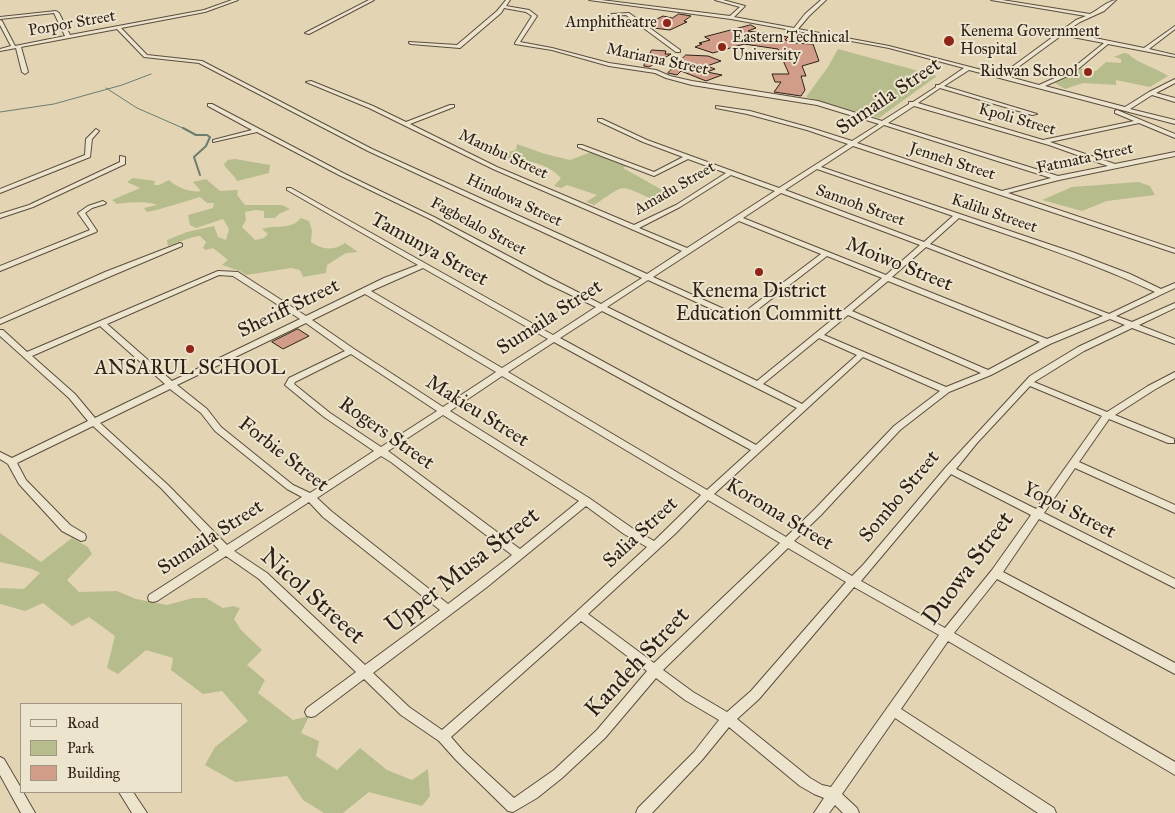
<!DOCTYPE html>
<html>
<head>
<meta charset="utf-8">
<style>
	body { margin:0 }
	#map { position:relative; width:1175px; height:813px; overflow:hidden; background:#e3d5b4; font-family:"IM FELL Great Primer",serif }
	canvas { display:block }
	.legend { position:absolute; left:20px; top:703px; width:162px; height:90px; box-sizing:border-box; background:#ede4ce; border:1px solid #a19685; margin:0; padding:6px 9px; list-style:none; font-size:15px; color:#2e2017 }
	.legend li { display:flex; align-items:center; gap:10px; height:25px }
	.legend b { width:25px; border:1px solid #a19685 }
</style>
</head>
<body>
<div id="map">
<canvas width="1175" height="813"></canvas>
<ul class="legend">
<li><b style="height:6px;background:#ede4ce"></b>Road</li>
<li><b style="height:14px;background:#b6bc8b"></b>Park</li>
<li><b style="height:14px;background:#d29d88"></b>Building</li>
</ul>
</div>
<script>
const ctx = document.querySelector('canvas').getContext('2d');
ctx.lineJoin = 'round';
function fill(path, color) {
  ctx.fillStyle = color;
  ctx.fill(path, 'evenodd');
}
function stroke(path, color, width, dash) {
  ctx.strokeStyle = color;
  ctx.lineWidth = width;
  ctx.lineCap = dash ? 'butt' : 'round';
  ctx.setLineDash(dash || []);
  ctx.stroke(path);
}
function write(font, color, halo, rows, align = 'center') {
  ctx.font = font + ' "IM FELL Great Primer",serif';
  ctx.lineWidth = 4;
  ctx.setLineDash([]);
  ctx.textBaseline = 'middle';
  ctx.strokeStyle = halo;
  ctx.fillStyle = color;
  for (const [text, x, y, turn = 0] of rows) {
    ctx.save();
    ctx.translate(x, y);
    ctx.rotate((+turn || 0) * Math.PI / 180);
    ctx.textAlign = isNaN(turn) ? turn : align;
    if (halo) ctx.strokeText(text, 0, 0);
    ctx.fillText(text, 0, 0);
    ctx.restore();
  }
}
const green = new Path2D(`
	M838,49L937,76L879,118L806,97L828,67Z
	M1124,53L1129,54C1133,61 1158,69 1168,76L1150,87L1116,80V85L1083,83L1065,89L1055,83L1079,68L1096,71L1106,62L1121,63V59L1114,57Z
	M517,144L545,154L570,160L591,152L628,165L623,168L664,191L652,199C616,183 626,185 594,205L586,202L597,195L567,185L561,188L554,186L561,178C544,160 523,161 500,157L499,154L516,150Z
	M235,159L270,165L269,173L237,181C234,174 227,171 224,164L228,160Z
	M133,178L155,181L154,185H159L169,180C175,187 192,193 201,191L193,182L206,179L220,191L238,190L237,195L245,205H282L290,209L279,214L275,218H264V211L256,210L245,212L246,220L242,227L255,240L264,238L268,234L262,229C276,224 290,231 301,218L309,221L312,230L311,242C322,250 333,251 345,243L358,252L346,253L327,265L326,273L303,277L300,270L291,268L246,275L240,271L222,265L228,260L213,248L206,250L203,248L206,242L200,236C189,237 178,243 168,246L167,240L187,232L214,226L218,237L226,240L229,229L223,219L196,228L190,225L188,215L213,208L214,203H207L200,197C182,202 166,208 147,212L144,208L157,205C149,201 127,202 117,204L112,200L140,188L127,182Z
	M1138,182L1150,186L1155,195L1107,201L1082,211L1042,200L1072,187Z
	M0,533L41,562L72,538L88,547L92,554L67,580L79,592L117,591L136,599L167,605L193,598H206L223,608L233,606L240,608L234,619L241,630L262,650L247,665L265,680L258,693L293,720L309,716L301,733L319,741L316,756L337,770L360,748L387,770L412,780L428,769L430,796L422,806L369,792L343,813H324L303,800L287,776L235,782L205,765L215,747L248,721L222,691L203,694L171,670L173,658L146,650L118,674L107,668L115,636L89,617L72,626L43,603L25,611L0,604V588L24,589L40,573L32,569L0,562Z`);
const streamFar1 = new Path2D(`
	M106,88L137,108L185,129
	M0,112L54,104L122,85L151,74`);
const stream = new Path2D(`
	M183,128L196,135H207L210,137L206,146L194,157L200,175`);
const building = new Path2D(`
	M679,14L691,16L684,21L687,22L670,30L653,28L647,24L663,16L672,18Z
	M751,25L756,28L748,31L788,37L785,40L791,41L790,43L813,44L819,61L802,66L806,76H801L805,90L801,96L774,92L781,82H775L772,74H789L778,49L744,44L713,53L695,47L702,44L699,43L710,40L705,37Z
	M652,50L666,51L665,54H671L649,67L644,66Z
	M686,55L708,56L721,61L707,66L715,69L707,72L722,75L706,81L681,71L677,75L668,73Z
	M298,329L309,336L283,349L272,342Z`);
const minor = new Path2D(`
	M232,0H238L205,12L121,28L147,55L202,61L372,149L647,274L682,251L493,169L369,108L306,82L311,81L373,106L406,122L450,105H454V107L410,124L497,167L634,225L676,205L726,173L688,159L654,176L578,147V145H582L654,172L683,157L643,142L598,121V119H602L647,140L779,188L848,144L807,130L747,114L716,108V106L750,111L811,128L852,141L879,124L817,105L692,85L666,78L655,73L609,66L552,50L515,44V43L532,16L526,12L504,8L501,13L460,48L411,44L409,43V42L457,45L497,11L506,0H510L506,6L529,10L537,16L520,42L552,48L609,63L656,70L670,76L692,81L818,101L882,121L909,104V102H913L936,87V85H939L964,68L889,48L731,19L589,0H601L730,16L740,7L715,0H723L745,6L734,17L794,28L805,14L821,0H826L809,16L798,29L889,46L1001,75L1076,20L1086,16L991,0H1002L1090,14C1098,10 1109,0 1116,0L1104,11L1080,22L1065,32L1144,48L1175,26V29L1149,49L1175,55V57L1108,44L1072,74L1045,86L1125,107L1149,92L1175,79V83L1156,93L1175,98V102L1152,95L1130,109L1175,120V124L969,70L944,86L1037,114L1032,115L940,88L918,103L1043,140L1134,121L1115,113V111L1117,110L1175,134V138L1139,123L1050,142L1115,164L1175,152V156L1059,180L1008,193L1175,249V253L853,146L821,167L1075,253L1130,274L1161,289L1175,283V288L1116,316L1132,322L1175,303V308L1139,325L1175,339V344L1132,328L1084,351L1034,382L1107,412L1148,386L1175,372V378L1154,390L1115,415L1174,439V443H1168L1109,419L1079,462L1175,505V513L1075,468L1044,513L1175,579V588L1039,519L1003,572L1175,663V674L997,579L954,633L1175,762V775L948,641L901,709L1054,808L1056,813H1038L895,718L842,794L857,808L859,813H843L835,805L829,813H814L824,798L814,794L800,786L729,727L702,760L652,813H636L638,808L694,752L719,720L685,700L656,678L605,738L562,778L537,798L513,812L508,811L456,760L439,741L401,715L364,679L315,716L311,717L307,716L305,712L307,708L356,672L259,579L226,556L157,601L153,602L149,601L148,598L149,595L219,550L162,489L93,426L17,463L26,480L70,525L85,534L86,537L85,540L81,541L62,531L19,484L8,464L0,459V452L12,458L88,421L69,398L0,336V330H3L27,352L218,271L238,272L306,316L384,278L418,265L287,190V188H291L553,335L596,307L546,283L430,219L339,175L257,132L213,142V140L252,130L208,106V104H212L343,173L434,217L552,279L601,304L642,278L368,151L199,63L144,57L117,29L21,47L28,72L25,74L22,72L16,48L0,51V49L11,46L0,25V20L2,21L15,46L65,36L54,13L0,19V17L56,11L59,13L70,35L204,10ZM1062,35L1104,43L1068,72L1039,85L1006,76ZM914,106L1049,145L1108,166L1058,176L888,123ZM884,125L1051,178L1002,191L857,143ZM817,169L953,216L924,242L785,190ZM731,175L775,191L687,248L639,228L680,207ZM781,193L920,245L886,275L743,218ZM959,218C1025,241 1092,262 1155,292L1109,314L930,244ZM739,221L821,254L743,313L735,314L653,277ZM926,247L1103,316L1047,339L892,277ZM827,256L882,278L844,310L757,381L607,307L648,280L731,318L748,317ZM423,268L548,339L502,368L371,291ZM219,275L233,276L300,319L172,381L107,324ZM888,281L1040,342L988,370L852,311ZM365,294L496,372L443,407L354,349L312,320ZM602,311L797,408L756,445L560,338ZM848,315L981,373L946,387L824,335ZM1110,319L1125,325L1078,347L1030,376L946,467L863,565L852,576L794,541L821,515L900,430L949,392L991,375L1050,344ZM306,323L345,351L289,378L285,385L324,417L374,451L310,493L293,485L221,427L207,409L177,385ZM100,326L165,384L95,418L75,394L32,356ZM819,338L857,355L802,404L763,384ZM554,342L751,450L707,490L508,372ZM351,354L437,411L381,447L330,413L294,384L295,382ZM863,357L940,391L894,426L815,509L786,537L714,494ZM502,376L701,495L654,541L632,528L589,498L450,411ZM1030,386L1102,416L1036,509L956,469L977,443ZM170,389L201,413L215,431L287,489L302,497L227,545L168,485L100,423ZM443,415L579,501L520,549L388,451ZM381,456L391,462L512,555L448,604L331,511L317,498ZM951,474L1031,515L992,570L945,628L861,581ZM708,500L780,543L654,663L588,614L676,533ZM309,502L323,517L440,610L365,665L267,573L234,551ZM586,506L624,534L647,547L549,637L442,730L409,707L373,673L487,587ZM788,548L846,582L751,691L727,712L693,692L663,670ZM854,587L939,635L831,787L822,785L810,778L737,719L759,699ZM581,621L647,671L597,730L554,770L514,798L464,752L451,737Z
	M369,0H374L309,34L305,33Z
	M629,13L680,50V52H676L626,15L612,16L610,15L612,14Z
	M96,129L99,131L92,139L90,157L0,193V189L85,155L86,139Z
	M120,156L125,157V164L33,207L0,218V214L29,205L120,162Z
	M103,201L106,203L105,204L92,208L85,213L97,231L96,232L0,271V266L90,230L78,213L88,206Z
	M180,243L182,244V246L111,276L0,324V319L105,272Z
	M0,757L4,759L21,788V792H23L35,813H21L0,775Z
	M119,792H133L147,813H132Z`);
const markers = [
	[667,23,5,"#8f2418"],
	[949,41,6,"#8f2418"],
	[722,47,5,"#8f2418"],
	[1088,72,5,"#8f2418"],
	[759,272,5,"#8f2418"],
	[190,349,5,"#8f2418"]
];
const farPoinames = [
	["Amphitheatre",657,23],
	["Kenema Government",960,32,"left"],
	["Hospital",960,50,"left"],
	["Eastern Technical",732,38,"left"],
	["University",732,56,"left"],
	["Ridwan School",1078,72]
];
const farStreetnames = [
	["Porpor Street",72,24,-10],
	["Mariama Street",657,60,12],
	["Kpoli Street",1017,120,16],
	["Mambu Street",503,155,25],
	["Fatmata Street",1085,159,-12],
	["Jenneh Street",952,162,18],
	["Amadu Street",675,189,-30],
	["Hindowa Street",514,201,25],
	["Sannoh Street",860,206,20],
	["Kalilu Streeet",994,214,19],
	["Fagbelalo Street",478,227,28]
];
const streetNames = [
	["Sumaila Street",889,97,-34],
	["Tamunya Street",429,250,29],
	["Moiwo Street",899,265,22],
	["Sheriff Street",289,309,-26],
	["Sumaila Street",550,318,-33],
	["Makieu Street",477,412,32],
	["Rogers Street",386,434,35],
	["Forbie Street",283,455,38],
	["Sombo Street",900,497,-50],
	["Yopoi Street",1069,511,27],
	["Koroma Street",779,515,31],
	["Salia Street",641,533,-43],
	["Sumaila Street",211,538,-33]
];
const poiNames = [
	["Kenema District",759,292],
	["Education Committ",759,315],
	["ANSARUL SCHOOL",190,369]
];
const nearStreetnames = [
	["Duowa Street",969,569,-53],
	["Upper Musa Street",463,571,-38],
	["Nicol Streeet",312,597,42],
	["Kandeh Street",638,663,-47]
];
fill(green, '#b6bc8b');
stroke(streamFar1, '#6c7c70', 1);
stroke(stream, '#6c7c70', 2);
fill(building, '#d29d88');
stroke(building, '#2e2017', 1);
stroke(minor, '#5b4d3e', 2);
fill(minor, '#ede4ce');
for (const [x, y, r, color] of markers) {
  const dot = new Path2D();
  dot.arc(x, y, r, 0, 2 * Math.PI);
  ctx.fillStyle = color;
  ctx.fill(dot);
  stroke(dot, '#ede4ce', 2);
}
write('16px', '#2e2017', '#ede4ce', farPoinames, 'right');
write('16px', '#2e2017', '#ede4ce', farStreetnames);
write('20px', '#2e2017', '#ede4ce', streetNames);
write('20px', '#2e2017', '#ede4ce', poiNames);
write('24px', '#2e2017', '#ede4ce', nearStreetnames);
</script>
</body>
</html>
